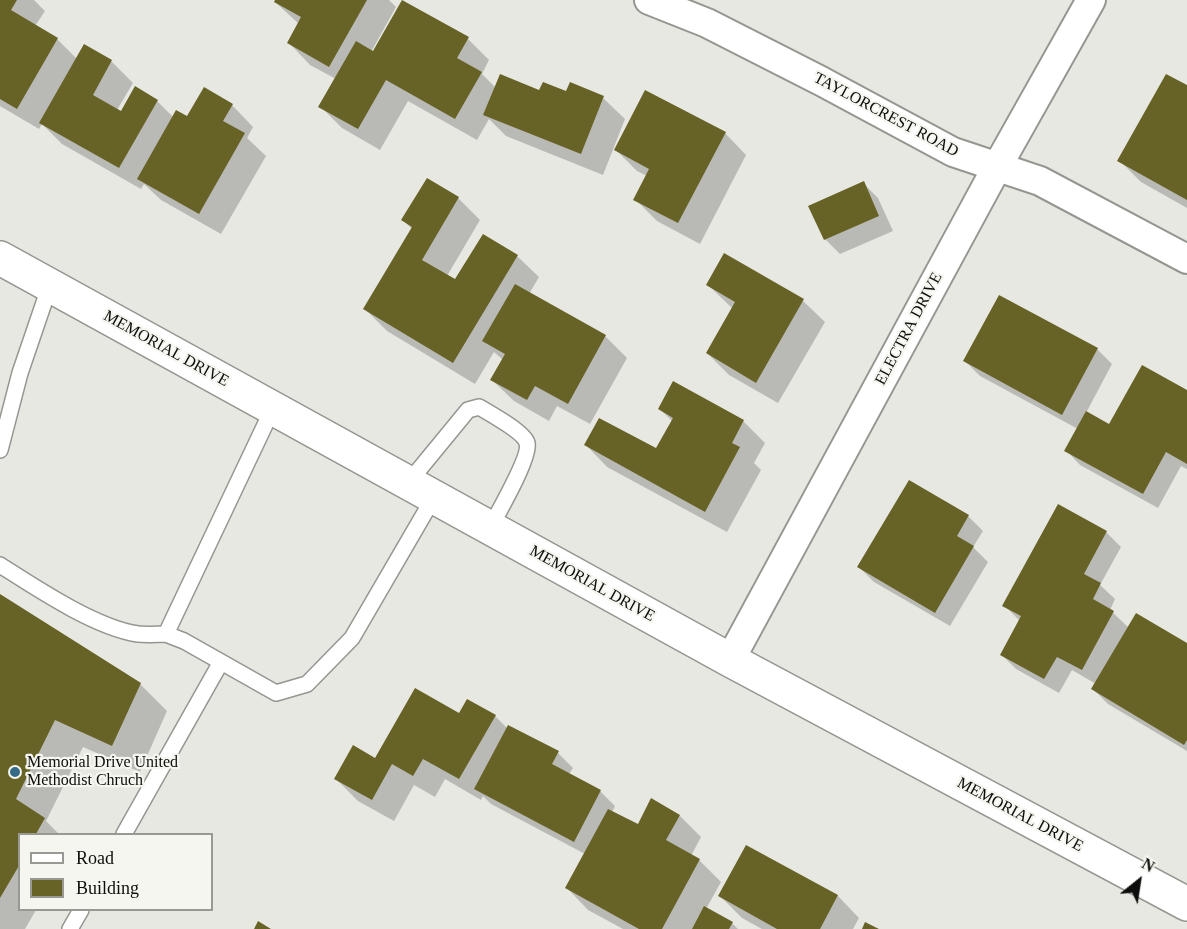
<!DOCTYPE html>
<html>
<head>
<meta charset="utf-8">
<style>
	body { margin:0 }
	#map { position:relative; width:1187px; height:929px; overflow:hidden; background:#e8e8e3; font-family:"Times New Roman",serif }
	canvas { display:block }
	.legend { position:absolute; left:18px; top:833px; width:195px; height:78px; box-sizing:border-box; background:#f6f6f0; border:2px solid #999994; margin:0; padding:8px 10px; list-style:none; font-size:18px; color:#0d0d0b }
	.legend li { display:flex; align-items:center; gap:12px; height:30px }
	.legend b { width:30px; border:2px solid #999994 }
	.north { position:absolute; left:1109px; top:851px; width:60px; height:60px; -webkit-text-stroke:4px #f6f6f0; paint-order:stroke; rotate:30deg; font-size:16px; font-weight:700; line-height:24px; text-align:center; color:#0d0d0b }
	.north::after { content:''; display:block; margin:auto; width:21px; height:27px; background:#0d0d0b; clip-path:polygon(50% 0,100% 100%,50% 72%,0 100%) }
</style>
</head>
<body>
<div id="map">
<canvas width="1187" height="929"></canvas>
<ul class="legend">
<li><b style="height:8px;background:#fff"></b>Road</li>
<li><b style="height:16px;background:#676225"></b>Building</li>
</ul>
<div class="north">N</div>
</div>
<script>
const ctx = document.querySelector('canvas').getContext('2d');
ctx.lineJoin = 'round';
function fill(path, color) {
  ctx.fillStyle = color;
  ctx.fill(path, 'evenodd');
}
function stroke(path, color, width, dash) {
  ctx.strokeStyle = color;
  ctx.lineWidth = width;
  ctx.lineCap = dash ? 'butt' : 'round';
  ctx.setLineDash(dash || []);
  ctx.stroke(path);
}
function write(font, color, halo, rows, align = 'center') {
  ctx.font = font + ' "Times New Roman",serif';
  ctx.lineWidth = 4.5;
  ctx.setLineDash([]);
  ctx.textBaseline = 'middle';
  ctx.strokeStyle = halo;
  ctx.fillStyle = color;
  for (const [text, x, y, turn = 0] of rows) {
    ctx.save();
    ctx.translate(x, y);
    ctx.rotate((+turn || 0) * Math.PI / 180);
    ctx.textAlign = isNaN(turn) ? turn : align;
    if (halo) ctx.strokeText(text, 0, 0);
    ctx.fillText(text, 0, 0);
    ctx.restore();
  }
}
const shadow = new Path2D(`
	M0,0H34L45,11L35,26L57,39L77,59L111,61L133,83L117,110L122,113L135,88L157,101L174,118H188L232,105L253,127L247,138L266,156L221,234L161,200L144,184L141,189L62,144L42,124L39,129L0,106Z
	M276,0H389L396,7L371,52L468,39L489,60L482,74L496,88L567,93L570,84L603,98L625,119L603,175L506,136L489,119L477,140L408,101L380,150L342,128L320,106L336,79L310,65L289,43L299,24L275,2Z
	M1187,87V208L1141,182L1119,160Z
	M725,133L746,155L700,244L657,221L635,199L647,176L637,171L616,150Z
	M427,180L458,198L480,220L447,276L456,281L517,256L539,277L529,294L605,336L627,358L590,424L557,406L549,421L514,401L492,380L503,360L494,352L475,384L387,331L365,309L413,230L403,220Z
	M863,183L878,198L893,231L840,254L825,239Z
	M725,255L803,301L825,322L778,403L729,375L707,353L733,309L708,285Z
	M1097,349L1112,364L1086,413L1110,426L1187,392V469L1181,466L1158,508L1080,465L1066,450L1078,429L980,376L965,361Z
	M660,409L743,421L765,443L754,463L761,470L727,532L607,467L586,445L656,450L672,421Z
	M968,516L983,531L973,547L988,562L950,626L874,582L859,567Z
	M1106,532L1121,547L1100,585L1115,599L1110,610L1129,628L1187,645V751L1108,704L1093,689L1096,684L1072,670L1059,693L1016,669L1002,655L1019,620L1004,605Z
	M0,596L140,684L167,711L140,772L83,747L46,821L59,834H20V910H36L25,929H0Z
	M460,715L495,716L508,729L558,753L573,768L569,774L600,791L615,806L612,812L638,826L680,816L701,837L691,856L699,860L721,882L706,909L732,923L738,929H623L588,910L567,888L585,854L491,804L483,796L481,800L445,779L435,797L414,785L394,821L358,801L336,779Z
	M747,847L838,896L859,918L853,929H762L742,918L720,896Z`);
const building = new Path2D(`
	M0,0H17L11,10L58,38L17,109L0,99Z
	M275,0H367L329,67L287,43L301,17L274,2Z
	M402,0L469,37L457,58L482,72L455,119L386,80L358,129L318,107L356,41L373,51Z
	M84,44L112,60L93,95L121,111L135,86L158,100L119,168L39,123Z
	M500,74L539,90L543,82L566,91L570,82L604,96L581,154L483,115Z
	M1166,74L1187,85V200L1117,161Z
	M204,87L233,104L223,121L245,133L199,214L137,179L176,110L187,116Z
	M645,90L726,132L678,223L633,200L649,169L614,150Z
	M427,178L459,197L422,260L455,279L483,234L518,255L453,363L363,309L412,227L401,220Z
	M864,181L879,216L824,240L808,206Z
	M724,253L804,299L756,383L706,353L735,302L706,285Z
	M515,284L606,335L568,404L535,386L527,400L490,380L505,354L482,341Z
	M999,295L1098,348L1062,415L963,361Z
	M1142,365L1187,390V464L1166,452L1143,494L1064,451L1086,411L1109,424Z
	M673,381L744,420L732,443L740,447L705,512L584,445L599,418L656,448L673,418L658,409Z
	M909,480L969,515L957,536L974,546L935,613L857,567Z
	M1058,504L1107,531L1084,574L1101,583L1093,599L1114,611L1082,670L1057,657L1044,679L1000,655L1021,616L1002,606Z
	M0,594L141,683L112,746L55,720L16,799L45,818L36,834H20V864L0,898Z
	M1136,613L1187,643V740L1184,745L1091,689Z
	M415,688L459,713L467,699L496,715L459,779L423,759L413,776L392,764L372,800L334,779L353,745L375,758Z
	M508,725L559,751L552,764L601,790L574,842L474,789Z
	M651,798L680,815L666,840L700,859L662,929H639L565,888L608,809L638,824Z
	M746,845L838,895L820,929H777L718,896Z
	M704,906L733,922L729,929H692Z
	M258,921L271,929H254Z
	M865,922L879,929H862Z`);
const lane = new Path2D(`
	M273,408L166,634L184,641L276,693L307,684L352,638L434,497
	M0,450L20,373L50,285
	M408,483L468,410L479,407C489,413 524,432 527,443C531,456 498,513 490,528
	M0,565C36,588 96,628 138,634C147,635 157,634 166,634
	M124,834L221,662
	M70,929L81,910`);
const street = new Path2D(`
	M649,0L707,23L821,81L953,152L1040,181L1187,259
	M730,660L997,167L1091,0`);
const secondary = new Path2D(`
	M0,258L730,660L1187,904`);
const markers = [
	[15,772,6,"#356b86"]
];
const streetNames = [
	["TAYLORCREST ROAD",886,115,28],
	["ELECTRA DRIVE",909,329,-62],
	["MEMORIAL DRIVE",166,349,29],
	["MEMORIAL DRIVE",592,584,29],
	["MEMORIAL DRIVE",1020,815,28]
];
const poiNames = [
	["Memorial Drive United",27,763],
	["Methodist Chruch",27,781]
];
fill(shadow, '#0003');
fill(building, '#676225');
stroke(lane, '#969691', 18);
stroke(street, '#969691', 32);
stroke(secondary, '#969691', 36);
stroke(lane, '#fff', 15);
stroke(street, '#fff', 28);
stroke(secondary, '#fff', 33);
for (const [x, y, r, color] of markers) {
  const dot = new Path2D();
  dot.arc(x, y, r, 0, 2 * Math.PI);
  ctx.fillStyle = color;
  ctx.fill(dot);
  stroke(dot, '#f6f6f0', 2);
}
write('16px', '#0d0d0b', '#f6f6f0', streetNames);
write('16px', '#0d0d0b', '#f6f6f0', poiNames, 'left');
</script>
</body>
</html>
